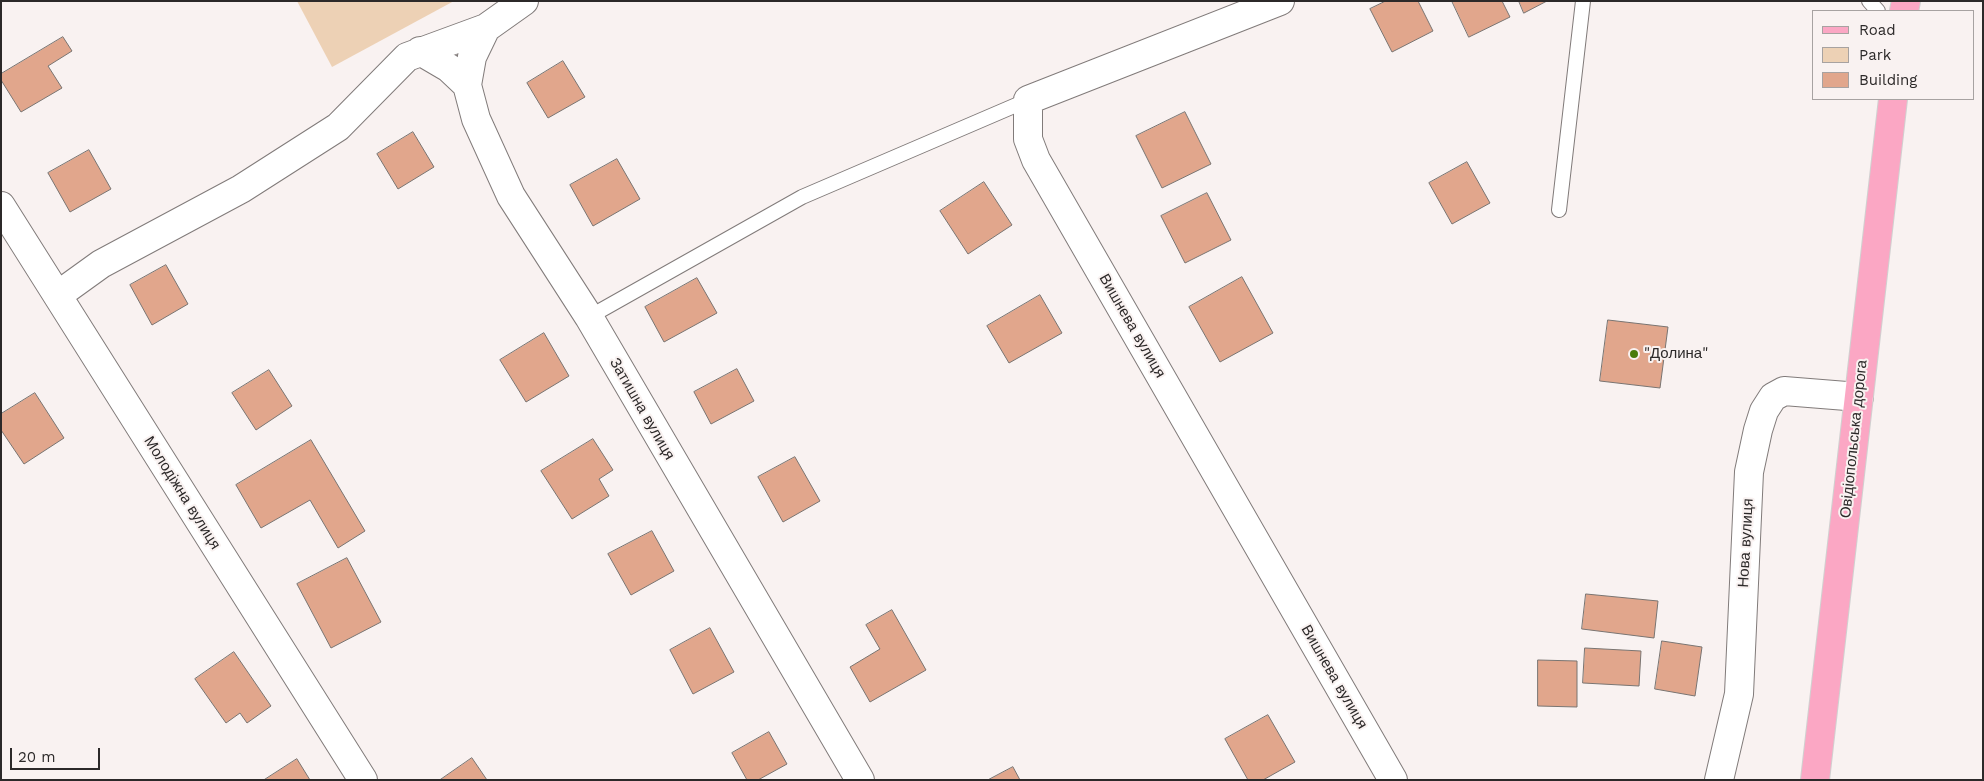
<!DOCTYPE html>
<html>
<head>
<meta charset="utf-8">
<style>
	body { margin:0 }
	#map { position:relative; width:1984px; height:781px; overflow:hidden; background:#f9f2f1; font-family:"Work Sans",sans-serif }
	canvas { display:block }
	.frame { position:absolute; inset:0; border:2px solid #2c2929; pointer-events:none }
	.legend { position:absolute; left:1812px; top:10px; width:162px; height:90px; box-sizing:border-box; background:#f9f2f1; border:1px solid #a7a2a1; margin:0; padding:6px 9px; list-style:none; font-size:15px; color:#2c2929 }
	.legend li { display:flex; align-items:center; gap:10px; height:25px }
	.legend b { width:25px; border:1px solid #a7a2a1 }
	.scale { position:absolute; left:10px; top:748px; width:90px; height:22px; box-sizing:border-box; border:2px solid #2c2929; border-top:0; padding-left:6px; font-size:15px; line-height:18px; white-space:nowrap; color:#2c2929; -webkit-text-stroke:4px #f9f2f1; paint-order:stroke }
</style>
</head>
<body>
<div id="map">
<canvas width="1984" height="781"></canvas>
<div class="frame"></div>
<ul class="legend">
<li><b style="height:6px;background:#fba7c4"></b>Road</li>
<li><b style="height:14px;background:#edd1b5"></b>Park</li>
<li><b style="height:14px;background:#e1a68c"></b>Building</li>
</ul>
<div class="scale">20 m</div>
</div>
<script>
const ctx = document.querySelector('canvas').getContext('2d');
ctx.lineJoin = 'round';
function fill(path, color) {
  ctx.fillStyle = color;
  ctx.fill(path, 'evenodd');
}
function stroke(path, color, width, dash) {
  ctx.strokeStyle = color;
  ctx.lineWidth = width;
  ctx.lineCap = dash ? 'butt' : 'round';
  ctx.setLineDash(dash || []);
  ctx.stroke(path);
}
function write(font, color, halo, rows, align = 'center') {
  ctx.font = font + ' "Work Sans",sans-serif';
  ctx.lineWidth = 4;
  ctx.setLineDash([]);
  ctx.textBaseline = 'middle';
  ctx.strokeStyle = halo;
  ctx.fillStyle = color;
  for (const [text, x, y, turn = 0] of rows) {
    ctx.save();
    ctx.translate(x, y);
    ctx.rotate((+turn || 0) * Math.PI / 180);
    ctx.textAlign = isNaN(turn) ? turn : align;
    if (halo) ctx.strokeText(text, 0, 0);
    ctx.fillText(text, 0, 0);
    ctx.restore();
  }
}
const green = new Path2D(`
	M297,1H454L332,67Z`);
const building = new Path2D(`
	M1386,1H1418L1433,31L1392,52L1370,9Z
	M1452,1H1502L1510,17L1469,37Z
	M1519,1H1547L1524,13Z
	M63,37L72,51L48,66L62,88L21,112L1,80V74Z
	M563,61L585,97L548,118L527,83Z
	M1185,112L1211,164L1162,188L1136,136Z
	M413,132L434,167L398,189L377,154Z
	M89,150L111,189L70,212L48,173Z
	M617,159L640,199L593,226L570,185Z
	M1467,162L1490,203L1452,224L1429,183Z
	M984,182L1012,225L968,254L940,211Z
	M1207,193L1231,240L1185,263L1161,216Z
	M166,265L188,304L152,325L130,285Z
	M1242,277L1273,333L1220,362L1189,307Z
	M697,278L717,313L664,342L645,307Z
	M1040,295L1062,333L1009,363L987,326Z
	M1608,320L1668,327L1660,388L1600,381Z
	M544,333L569,376L526,402L500,360Z
	M737,369L754,401L711,424L694,392Z
	M269,370L292,406L256,430L232,393Z
	M35,393L64,438L24,464L1,430V414Z
	M593,439L613,470L599,479L609,496L572,519L541,471Z
	M311,440L365,531L338,548L310,500L261,528L236,485Z
	M795,457L820,501L783,522L758,477Z
	M652,531L674,571L631,595L608,554Z
	M347,558L381,622L331,648L297,584Z
	M1586,594L1658,601L1654,638L1582,629Z
	M892,610L926,670L870,702L850,667L880,649L866,625Z
	M710,628L734,672L693,694L670,650Z
	M1662,641L1702,647L1695,696L1655,689Z
	M1585,648L1641,651L1639,686L1583,683Z
	M234,652L271,706L247,723L240,713L226,723L195,679Z
	M1538,660L1577,661V707L1538,706Z
	M1268,715L1295,762L1263,780H1248L1225,739Z
	M769,732L787,764L758,780H747L732,753Z
	M472,758L487,780H440Z
	M297,759L310,780H264Z
	M1013,767L1020,780H988Z`);
const lane = new Path2D(`
	M1869,1L1878,11
	M1559,210L1583,1
	M589,317L802,197L1028,100`);
const street = new Path2D(`
	M1280,1L1028,100V139L1036,160L1393,780
	M486,28L472,57L467,85L476,119L511,196L589,317L860,780
	M420,51L449,68L467,85
	M1,206L363,780
	M58,295L101,264L241,189L338,127L407,57L486,28L524,1
	M1719,780L1739,694L1749,472L1758,430L1764,411L1773,397L1784,391L1859,397`);
const primary = new Path2D(`
	M1904,11L1906,1
	M1815,780L1893,99`);
const markers = [
	[1634,354,5,"#497c0b"]
];
const streetNames = [
	["Вишнева вулиця",1132,326,60],
	["Затишна вулиця",642,409,60],
	["Овідіопольська дорога",1854,439,-84],
	["Молодіжна вулиця",182,493,58],
	["Нова вулиця",1746,543,-87],
	["Вишнева вулиця",1334,677,60]
];
const poiNames = [
	["\"Долина\"",1644,354]
];
fill(green, '#edd1b5');
fill(building, '#e1a68c');
stroke(building, '#797471', 1);
stroke(lane, '#817b7a', 16);
stroke(street, '#817b7a', 30);
stroke(primary, '#d1d0d0', 30);
stroke(lane, '#fff', 14);
stroke(street, '#fff', 28);
stroke(primary, '#fba7c4', 28);
for (const [x, y, r, color] of markers) {
  const dot = new Path2D();
  dot.arc(x, y, r, 0, 2 * Math.PI);
  ctx.fillStyle = color;
  ctx.fill(dot);
  stroke(dot, '#f9f2f1', 2);
}
write('15px', '#2c2929', '#f9f2f1', streetNames);
write('15px', '#2c2929', '#f9f2f1', poiNames, 'left');
</script>
</body>
</html>
